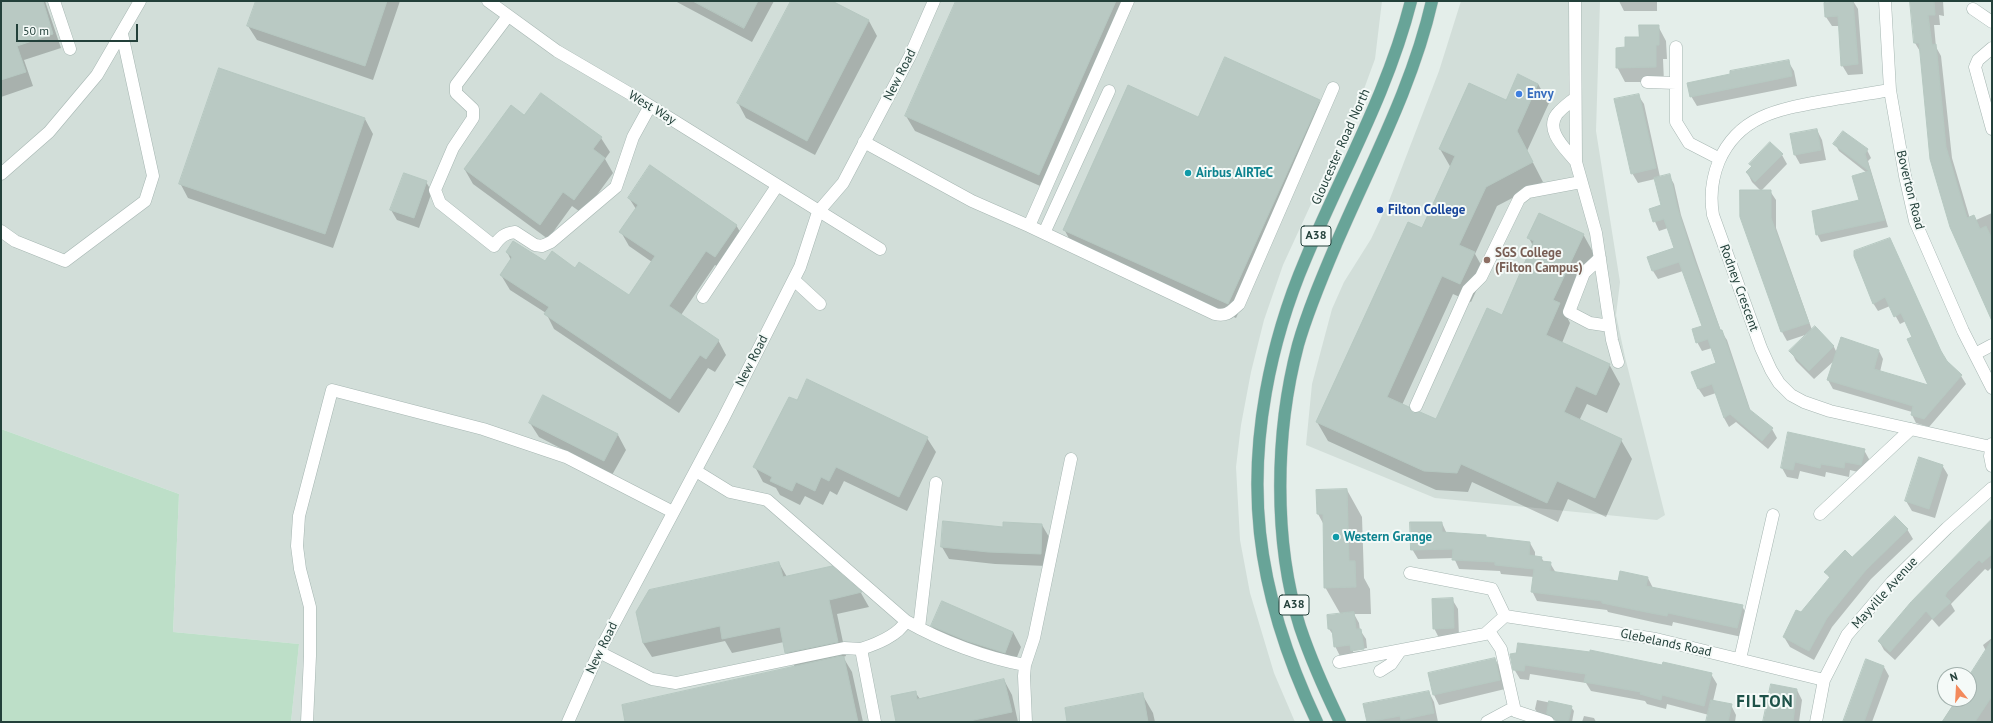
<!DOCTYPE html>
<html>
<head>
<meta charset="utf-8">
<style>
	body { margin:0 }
	#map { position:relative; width:1993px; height:723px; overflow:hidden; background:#e4eeea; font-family:"PT Sans",sans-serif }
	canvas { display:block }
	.frame { position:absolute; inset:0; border:2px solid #23403a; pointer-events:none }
	.north { position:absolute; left:1937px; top:667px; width:40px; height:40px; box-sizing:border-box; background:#f5faf8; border:1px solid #a1b0ac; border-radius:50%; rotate:342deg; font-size:11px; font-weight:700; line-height:16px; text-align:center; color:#23403a }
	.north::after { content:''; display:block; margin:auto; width:14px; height:18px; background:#f38a5c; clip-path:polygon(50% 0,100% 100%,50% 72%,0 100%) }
	.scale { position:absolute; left:16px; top:24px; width:122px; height:18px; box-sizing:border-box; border:2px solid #23403a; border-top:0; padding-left:5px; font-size:12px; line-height:14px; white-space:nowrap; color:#23403a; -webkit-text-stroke:3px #f5faf8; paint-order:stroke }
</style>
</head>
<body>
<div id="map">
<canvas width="1993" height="723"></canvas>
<div class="frame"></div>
<div class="north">N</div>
<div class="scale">50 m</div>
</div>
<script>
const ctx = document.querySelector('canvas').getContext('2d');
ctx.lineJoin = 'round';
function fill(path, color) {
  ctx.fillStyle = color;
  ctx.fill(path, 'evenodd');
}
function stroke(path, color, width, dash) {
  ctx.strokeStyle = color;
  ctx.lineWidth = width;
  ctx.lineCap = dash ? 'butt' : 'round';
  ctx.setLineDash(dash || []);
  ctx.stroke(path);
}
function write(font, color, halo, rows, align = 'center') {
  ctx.font = font + ' "PT Sans",sans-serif';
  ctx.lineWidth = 4;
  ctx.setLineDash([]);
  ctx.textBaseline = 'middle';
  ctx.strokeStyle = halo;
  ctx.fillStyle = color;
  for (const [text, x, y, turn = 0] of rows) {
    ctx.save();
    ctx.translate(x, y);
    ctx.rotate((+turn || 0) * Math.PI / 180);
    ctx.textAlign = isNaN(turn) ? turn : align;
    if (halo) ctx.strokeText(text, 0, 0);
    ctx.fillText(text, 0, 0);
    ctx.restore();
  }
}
const built = new Path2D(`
	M1,1H1382L1375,59L1364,89L1283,265L1264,320L1251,372L1241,425L1236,467L1240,540L1250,593L1274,673L1295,722H291L299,644L173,632L179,494L1,429Z
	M1461,1H1600L1596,131L1620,282L1616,315L1625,357L1665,515L1657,520L1435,498L1306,445L1312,384L1332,309L1344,282L1371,239L1389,201L1439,71Z`);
const green = new Path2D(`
	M1,429L179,494L173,632L299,644L291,722H1Z`);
const shadow = new Path2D(`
	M1,1H45L61,48L24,60L33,86L1,97Z
	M257,1H400L373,80L257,40L248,26Z
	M675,1H774L752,42Z
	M792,1H829L869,21L877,36L815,155L746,118L738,103Z
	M958,1H1131L1047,189L915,131L906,116Z
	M1619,1H1657V11H1624Z
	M1837,1H1853L1858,9L1863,74L1848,75L1842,65L1839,26H1832L1826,17Z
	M1910,1H1943L1944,16L1939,15L1940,25H1934L1936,47L1941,56L1952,158L1970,219L1976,220L1992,213V318L1951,227L1921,53L1915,43Z
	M1658,26L1666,41L1667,59H1663L1664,82H1625L1617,67L1626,48Z
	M1788,61L1794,71L1797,86L1697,106L1691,96Z
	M220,69L365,119L373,134L333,248L188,198L180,183Z
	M1538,84L1549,103L1527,151L1543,182L1497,206L1475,254L1485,272L1471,302L1453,294L1402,405L1412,414L1437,421L1503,316L1533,246L1529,238L1583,234L1594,254L1566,315L1570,323L1562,343L1609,364L1620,384L1607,413L1587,404L1579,421L1621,440L1632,459L1606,517L1568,499L1558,522L1472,482L1468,492L1436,490L1328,441L1317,422L1423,229L1451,168L1440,149L1507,101Z
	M1638,95L1644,104L1660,177L1669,175L1674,184L1681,215L1697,263L1721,331L1727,340L1751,412L1772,429L1777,438L1768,449L1736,422L1729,427L1724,418L1716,393L1704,397L1698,388L1717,364L1712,348L1702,351L1697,342L1703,327L1683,271L1658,279L1653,271L1675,249L1668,228L1659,231L1650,210L1662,206L1655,179L1638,183L1632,173Z
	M1319,101L1327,116L1236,318L1072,244L1064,229L1198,118Z
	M525,117L601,138L610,152L605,159L613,173L583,214L572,206L548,239L473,184L465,170Z
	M1817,130L1822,140L1826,160L1800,164L1795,155Z
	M1835,144L1867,150L1871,158L1868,161L1888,227L1821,242L1817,234L1860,201L1867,173L1839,151Z
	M1782,155L1787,164L1761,191L1752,182L1747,172L1752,167L1750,164Z
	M426,182L432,192L419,228L397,220L391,210Z
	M1770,191L1776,200V228L1812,330L1815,328L1834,347L1837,353L1879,351L1883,359L1880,372L1930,387L1906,321L1900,324L1890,306L1878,311L1873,303L1890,240L1945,360L1961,376L1966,384L1929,427L1916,423L1912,415V412L1833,389L1828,380L1835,360L1814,379L1796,361L1791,351L1808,334L1787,341L1782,332L1741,216Z
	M629,198L736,225L745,240L724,271L715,265L681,315L718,340L726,355L715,372L708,368L679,413L554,329L546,313L510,290L501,275L511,260L507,252L576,269L629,296L652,262L629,246L621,232L636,209Z
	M544,396L618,435L626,450L612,475L539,437L530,423Z
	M1788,433L1864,450L1869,459L1866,474L1850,470L1849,477L1826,472L1825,477L1800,471L1798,479L1787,477L1782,468Z
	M927,438L936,452L907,511L844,481L837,495L830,491L823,505L805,496L800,505L780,495L776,488L763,482L755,467Z
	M1942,465L1948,475L1935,518L1912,511L1906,501Z
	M1347,490L1362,517L1364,578L1370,589L1371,614H1354L1359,623L1360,630L1366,639L1367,648L1353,650V652L1367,650L1368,659L1340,656L1335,646L1334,636L1329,629L1341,615L1325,587L1324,525L1318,514Z
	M1992,520V567L1988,571L1985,569L1951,604L1955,611L1939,627L1932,619L1895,660L1884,650L1879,641Z
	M944,522L1004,528L1042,525L1049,537L1047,566L995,564L949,559L942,547Z
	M1442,523L1447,534L1530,543L1535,552V557H1541L1544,562L1550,563L1556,573L1618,582L1620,572L1648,578L1653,588L1742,606L1747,615L1742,637L1673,622L1672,626L1657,623L1608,612L1607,610L1537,601L1532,591L1534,577L1501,574L1500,571L1459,569L1454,558L1418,559L1412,549Z
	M1907,529L1913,539L1871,579L1832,627L1814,660L1790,647L1784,637L1830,579L1826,572Z
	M779,563L787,577L831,567L861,593L869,607L837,614L846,656L843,657L852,672L863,722H626L795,667L786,652L784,642L732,653L725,641L652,657L643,643L637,612Z
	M1452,599L1458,609L1459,637L1439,638L1434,628Z
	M932,626L1013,632L1021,647L1013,667L941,640Z
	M1992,638V722H1942L1957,699H1969V679L1986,651L1983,645Z
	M1511,655L1663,666L1711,674L1717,684L1713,701L1731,705L1736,715L1735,722H1707L1709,715L1667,704L1666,709L1647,704L1645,701L1591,691L1586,683L1530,674L1529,680L1520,679L1514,669Z
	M1495,659L1500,668L1505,689L1439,705L1434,695L1429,674Z
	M1884,667L1889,676L1872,722H1844Z
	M1004,680L1012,695L1018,722H897L915,692L920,699Z
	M1797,690L1802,700L1799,722H1764Z
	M1429,692L1434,702L1438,722H1368L1364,705Z
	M1142,694L1153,713L1155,722H1068Z
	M1537,700L1571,707L1574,711L1572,722H1557L1554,719L1538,714L1535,709Z
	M1584,716L1594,718L1596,722H1582Z`);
const building = new Path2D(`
	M1,1H43L53,34L17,46L26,72L1,80Z
	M256,1H387L365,66L247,26Z
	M693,1H758L744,28Z
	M791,1H832L869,20L807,141L737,103Z
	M956,1H1116L1039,175L905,116Z
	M1836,1H1853L1858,64L1841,66L1838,16L1825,17L1824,3Z
	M1910,1H1934L1935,15H1928L1932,45L1936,44L1946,147L1967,218L1974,215L1980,229L1986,226L1992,239V321L1950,227L1930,159L1919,43H1914Z
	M1639,25H1659V45H1656V67L1616,68V48L1625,47V37H1639Z
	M1225,57L1320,100L1228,304L1063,230L1128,85L1198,117Z
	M1789,60L1792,76L1690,97L1687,83L1730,74V71Z
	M219,68L365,118L325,234L179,184Z
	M1518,74L1538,84L1517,131L1533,162L1486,187L1459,245L1475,252L1460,284L1442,276L1387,397L1409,407L1413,413L1420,412L1436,419L1487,308L1502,315L1534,241L1527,238L1539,213L1584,234L1553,300L1560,303L1546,335L1610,364L1596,395L1576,386L1564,412L1622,439L1595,498L1557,481L1547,503L1461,464L1457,473L1424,471L1316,422L1408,222L1422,228L1455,156L1439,149L1469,83L1506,100Z
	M541,93L602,137L593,149L605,158L574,200L563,192L540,225L464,169L511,105L524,115Z
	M1639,94L1656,168L1631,174L1614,99Z
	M1817,129L1821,150L1794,155L1790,134Z
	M1843,131L1868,149L1865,154L1885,220L1816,235L1812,211L1859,200L1852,176L1869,171L1833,144Z
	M1770,142L1783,154L1755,182L1746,172L1752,166L1749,164Z
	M650,165L737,225L715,257L706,251L669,306L719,340L706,359L700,355L670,399L544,314L549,307L500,275L512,257L506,252L513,241L545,261L552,251L575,268L579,262L629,295L655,256L619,232L638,205L628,198Z
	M404,173L427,181L414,218L390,210Z
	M1670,174L1677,206L1692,254L1720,330H1722L1749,409L1773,428L1762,441L1730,414L1724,418L1712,384L1698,389L1691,372L1716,363L1708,339L1696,343L1692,329L1702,326L1679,262L1652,271L1647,257L1674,248L1664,219L1653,222L1649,209L1661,205L1654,178Z
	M1740,190H1771V218L1809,323L1781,332L1740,217Z
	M1890,238L1941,351L1947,361L1962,375L1924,419L1911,415L1913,406L1827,380L1841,337L1879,350L1874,369L1928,385L1907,339L1912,337L1901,313L1894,317L1885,297L1873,304L1854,256V251Z
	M1815,326L1834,346L1809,371L1789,351Z
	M807,379L928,437L899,497L836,467L829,481L821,477L815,491L796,482L792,491L770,481L772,477L753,467L789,397L797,400Z
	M543,395L618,434L604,461L529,423Z
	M1788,432L1865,449L1861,465L1845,462L1844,468L1821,464L1820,468L1795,462L1793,470L1781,468Z
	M1919,457L1943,465L1929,509L1905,501Z
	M1347,489L1349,561H1355L1356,587L1324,588L1323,514H1317L1316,490Z
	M1895,516L1908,529L1866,570L1843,598L1827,618L1809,651L1783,637L1796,610L1801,612L1830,577L1824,572L1845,550L1852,557Z
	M1992,519V554L1982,563L1979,560L1947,592L1945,596L1951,602L1941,611L1933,619L1926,611L1890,652L1878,641L1911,602Z
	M943,521L1003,527V522L1042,524L1041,554L988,552L941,547Z
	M1410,522H1442V532L1486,535V537L1530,542L1529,555L1542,557L1541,561L1551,562L1550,571L1618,581L1620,571L1648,577L1646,586L1743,605L1737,628L1668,613L1667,616L1651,613L1602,603V601L1531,592L1534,569L1495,565V562L1452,560L1453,549L1411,550Z
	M779,562L783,577L832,566L862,592L829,600L838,642L785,653L780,627L722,639L720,626L643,643L636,612L649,590Z
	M1453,598L1454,628L1433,629L1432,599Z
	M942,601L1013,632L1005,653L967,641L931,626Z
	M1354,612L1356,629H1361L1364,649L1351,651L1350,645L1334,647L1332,629H1328L1327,615Z
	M1992,640V696L1975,722H1942L1957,699H1969V676Z
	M1518,643L1590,652V650L1662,665L1663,662L1712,673L1704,706L1662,695L1661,700L1640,694L1641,692L1584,682L1586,674L1525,665L1524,671L1513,670L1510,654L1516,653Z
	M841,656L844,657L858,722H625L622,705Z
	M1495,658L1500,680L1433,695L1428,673Z
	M1866,659L1884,666L1864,722H1843Z
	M1004,679L1012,712L965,722H896L891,696L916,691L917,699Z
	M1771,684L1797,689L1793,722H1763Z
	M1429,691L1434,713L1401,720L1400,716L1367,722L1363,704Z
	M1143,693L1148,722H1067L1065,708Z
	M1711,700L1732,704L1728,722H1706Z
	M1549,701L1572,706L1568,722L1555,720L1553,717L1547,714Z`);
const minor = new Path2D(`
	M54,1L70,49
	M488,1L557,51L639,99L880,249
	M1575,1L1576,162L1596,233L1612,340L1618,362
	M1885,1L1890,90L1905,176L1915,221L1963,331L1992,388
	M1973,9L1992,22
	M508,16L456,85V93L473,109V118L453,148L435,190L440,203L494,246C500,237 505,233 515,232L535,245L542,246L551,242L616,187L633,137L650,106
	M1676,47V122L1689,143L1720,159
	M1992,48L1978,60L1975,67L1992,129
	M1647,82L1676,83
	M1890,90C1868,94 1846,97 1824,101C1780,109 1739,115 1719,161C1712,178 1710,197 1713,215L1761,348L1771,370L1779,383L1791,395L1804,402L1830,411L1991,447
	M1575,98C1569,103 1562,108 1557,114C1544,131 1567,150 1576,162
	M864,142L972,201L1029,226L1128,1
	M1,174L49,132L97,75L140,1
	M1029,226L1215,314C1227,317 1231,311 1239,304L1333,88
	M1,231L15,241L65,261L145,201L153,176L122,34
	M1044,233L1109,91
	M1600,258L1584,273L1569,312L1590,323L1610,326
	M794,280L820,304
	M703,297L777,186
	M1975,354L1992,345
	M1416,406L1468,290L1481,277L1519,199L1528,192L1581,182
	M1992,444L1990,456L1992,466
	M696,471L730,492L767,500L906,621C941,641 986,658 1025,665
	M1820,514L1911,429
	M1410,573L1492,589L1505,616
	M919,628L936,483
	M1489,631L1501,649L1515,711L1548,722
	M599,652L652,679L676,683L844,648L861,649
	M1740,659L1773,515
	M1339,662L1485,634L1505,616L1656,639L1824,680
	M1380,671L1391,664L1400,651
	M307,722L310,656V607L300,569L297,546L299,516L332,390L483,429L566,457L673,512
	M568,722L599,652L723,419L800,267L818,212L843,183L910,56L934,1
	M875,722L861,649C876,644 898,636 906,621
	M1026,722L1024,676L1025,665L1034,638L1071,459
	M1487,722L1513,708
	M1816,722L1824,680L1847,635L1892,582L1947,528L1992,488`);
const major = new Path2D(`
	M1317,722C1289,663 1267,598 1260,533C1250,441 1270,342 1306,258C1342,172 1388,92 1411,1
	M1340,722C1325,691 1311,660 1300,627C1273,541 1275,432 1298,345C1308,310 1323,275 1337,242C1371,163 1413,85 1432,1`);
const markers = [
	[1519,94,4,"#3f7fe0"],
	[1188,173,4,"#0f9aa8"],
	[1380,210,4,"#1a4fb4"],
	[1487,260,4,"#8d6e63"],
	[1336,537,4,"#0f9aa8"]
];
const shields = [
	[1316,236,30],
	[1294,605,30]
];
const shieldNames = [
	["A38",1316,236],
	["A38",1294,605]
];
const streetNames = [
	["New Road",900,75,-63],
	["West Way",652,108,31],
	["Gloucester Road North",1341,147,-66],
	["Boverton Road",1910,190,76],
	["Rodney Crescent",1739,288,70],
	["New Road",752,361,-63],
	["Mayville Avenue",1885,593,-48],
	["Glebelands Road",1666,643,12],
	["New Road",602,648,-64]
];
const shopNames = [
	["Envy",1527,94]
];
const cultureNames = [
	["Airbus AIRTeC",1196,173],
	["Western Grange",1344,537]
];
const transitNames = [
	["Filton College",1388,210]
];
const educationNames = [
	["SGS College",1495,253],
	["(Filton Campus)",1495,268]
];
const districtNames = [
	["FILTON",1765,702]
];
fill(built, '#d2ded9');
fill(green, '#bddfc8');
fill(shadow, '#0003');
fill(building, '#b9c9c3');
stroke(building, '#b6c8c1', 1);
stroke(minor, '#a6b6b2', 13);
stroke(major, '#c1cac8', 13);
stroke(minor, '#fff', 12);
stroke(major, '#68a498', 12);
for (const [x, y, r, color] of markers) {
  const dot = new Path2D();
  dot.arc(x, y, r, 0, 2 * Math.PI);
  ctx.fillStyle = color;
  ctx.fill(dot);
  stroke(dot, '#f5faf8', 1.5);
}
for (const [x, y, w] of shields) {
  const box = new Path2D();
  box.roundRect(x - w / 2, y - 10, w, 20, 3);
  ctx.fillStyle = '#f5faf8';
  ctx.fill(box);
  stroke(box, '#23403a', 1);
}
write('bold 12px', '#23403a', null, shieldNames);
write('13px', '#23403a', '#f5faf8', streetNames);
write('bold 13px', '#366cbe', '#f5faf8', shopNames, 'left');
write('bold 13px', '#0d838f', '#f5faf8', cultureNames, 'left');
write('bold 13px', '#164399', '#f5faf8', transitNames, 'left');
write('bold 13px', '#785e54', '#f5faf8', educationNames, 'left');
ctx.letterSpacing = '1px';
write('bold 17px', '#1e5249', '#f5faf8', districtNames);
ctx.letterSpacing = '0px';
</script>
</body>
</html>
